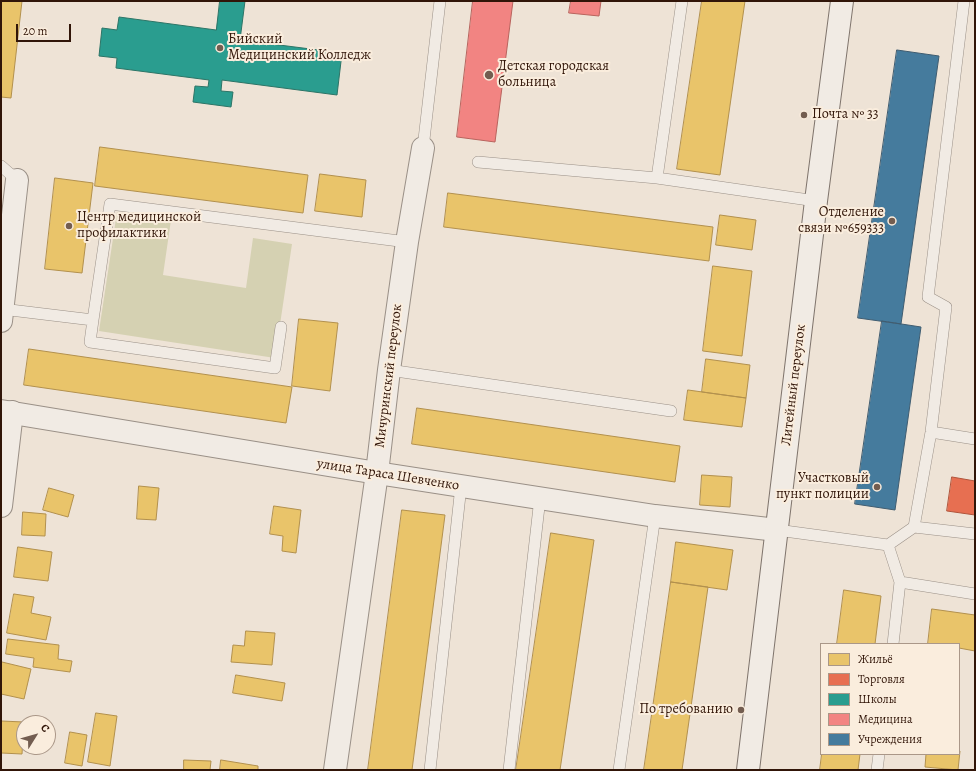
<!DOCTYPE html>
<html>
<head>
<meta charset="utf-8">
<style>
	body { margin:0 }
	#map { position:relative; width:976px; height:771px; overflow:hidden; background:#eee3d6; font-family:Alegreya,serif }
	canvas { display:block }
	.frame { position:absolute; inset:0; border:2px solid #311508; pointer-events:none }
	.legend { position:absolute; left:820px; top:643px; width:140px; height:112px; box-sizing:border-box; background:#faeddd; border:1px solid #aa9788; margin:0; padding:5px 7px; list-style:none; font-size:12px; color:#311508 }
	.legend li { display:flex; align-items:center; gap:8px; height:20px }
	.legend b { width:20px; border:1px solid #aa9788 }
	.north { position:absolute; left:16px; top:715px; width:40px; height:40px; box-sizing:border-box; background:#faeddd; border:1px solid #aa9788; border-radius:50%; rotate:53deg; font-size:11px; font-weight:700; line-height:16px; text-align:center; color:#311508 }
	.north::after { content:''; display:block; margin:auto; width:14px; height:18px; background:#735d50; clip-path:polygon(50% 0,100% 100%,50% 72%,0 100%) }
	.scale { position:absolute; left:16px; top:24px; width:55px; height:18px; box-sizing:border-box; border:2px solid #311508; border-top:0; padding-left:5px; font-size:12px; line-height:14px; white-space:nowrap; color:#311508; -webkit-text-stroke:3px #faeddd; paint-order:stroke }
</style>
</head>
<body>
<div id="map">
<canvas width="976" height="771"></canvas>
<div class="frame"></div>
<ul class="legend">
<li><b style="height:11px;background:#e9c46a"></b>Жильё</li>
<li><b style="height:11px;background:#e76f51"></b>Торговля</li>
<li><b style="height:11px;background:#2a9d8f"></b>Школы</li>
<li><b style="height:11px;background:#f28482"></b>Медицина</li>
<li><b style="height:11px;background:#457b9d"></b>Учреждения</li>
</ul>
<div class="north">С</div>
<div class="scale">20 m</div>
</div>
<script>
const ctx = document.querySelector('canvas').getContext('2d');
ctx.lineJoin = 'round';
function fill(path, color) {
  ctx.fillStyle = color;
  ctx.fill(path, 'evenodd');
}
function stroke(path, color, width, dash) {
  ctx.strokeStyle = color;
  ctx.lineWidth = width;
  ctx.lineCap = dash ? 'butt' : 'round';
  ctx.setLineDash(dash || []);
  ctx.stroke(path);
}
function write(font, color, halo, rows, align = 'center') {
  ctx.font = font + ' Alegreya,serif';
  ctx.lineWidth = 4;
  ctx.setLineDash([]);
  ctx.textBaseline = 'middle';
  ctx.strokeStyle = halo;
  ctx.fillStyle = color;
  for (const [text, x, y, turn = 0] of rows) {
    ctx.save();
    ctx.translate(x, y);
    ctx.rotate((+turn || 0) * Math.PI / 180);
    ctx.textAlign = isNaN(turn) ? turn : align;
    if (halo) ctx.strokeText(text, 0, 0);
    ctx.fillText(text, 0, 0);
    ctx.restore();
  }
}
const green = new Path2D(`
	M117,212L171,220L163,275L246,288L253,238L292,244L275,358L99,331Z`);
const homes = new Path2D(`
	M1,1H22L11,98L1,97Z
	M702,1H745L720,175L677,169Z
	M100,147L308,175L303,213L95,186Z
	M320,174L366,180L362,217L315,211Z
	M55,178L93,183L82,273L45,269Z
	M448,193L713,227L709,261L444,227Z
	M720,215L756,220L752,250L716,245Z
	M713,266L752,271L742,356L703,351Z
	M299,319L338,323L330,391L292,386Z
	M29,349L292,387L286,423L24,385Z
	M706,359L750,365L746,398L702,392Z
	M688,390L746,398L742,427L684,420Z
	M417,408L680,446L675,482L412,444Z
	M702,475L732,477L730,507L700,505Z
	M139,486L159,488L156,520L137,519Z
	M49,488L74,495L68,517L43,510Z
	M274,506L301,510L296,553L282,551L283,536L270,534Z
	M402,510L445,515L412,770H368Z
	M23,512L46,514L45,536L22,535Z
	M551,533L594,540L560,770H516Z
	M676,542L733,550L727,590L671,582Z
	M18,547L52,552L48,581L14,577Z
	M671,582L708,587L682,770H644Z
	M844,590L881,596L875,644H837Z
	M14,594L34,597L31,613L51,617L46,640L7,633Z
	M932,609L975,615V651L959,648V644H928Z
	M246,631L275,633L272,665L231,662L233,645L244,646Z
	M8,639L59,645L58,659L72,661L70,672L33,667L34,658L6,654Z
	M2,662L31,669L24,699L1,694V665Z
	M236,675L285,683L282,701L233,693Z
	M96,713L117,716L110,766L88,762Z
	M1,721L24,722L22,754L1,753Z
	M70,732L87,735L82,766L65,763Z
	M959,751H960L958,770L925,767L926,754H959Z
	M822,754H860L858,770H820Z
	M184,760L211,761L210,770H184Z
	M221,760L258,766V770H220Z`);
const shops = new Path2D(`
	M952,477L975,481V515L947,511Z`);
const schools = new Path2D(`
	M220,1H245L240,40L342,53L337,95L222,80L221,91L233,92L231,107L193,102L195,86L208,87L209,80L116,68L117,58L99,56L102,28L117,30L119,17L216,30Z`);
const health = new Path2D(`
	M473,1H513L495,142L457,137Z
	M571,1H601L599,16L569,13Z`);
const public = new Path2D(`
	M897,50L939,56L901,324L858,318Z
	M882,321L921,327L895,510L855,504Z`);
const service = new Path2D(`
	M423,148L440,1
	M478,162L657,178L816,201
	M1,166L17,180
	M657,178L682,1
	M2,309L93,320L90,342L275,368L281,327
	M93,320L110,204L407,242
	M389,370L671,411
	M931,432L975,439
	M914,527L931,432L946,307L928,297L964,1
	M777,530L888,545L914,527L975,534
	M888,545L900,582
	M893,644L900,582L975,594
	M430,770L461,486
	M509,770L540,498
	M619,770L655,516
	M877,770L879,754`);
const minor = new Path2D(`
	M1,321L17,180
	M1,506L12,412
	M335,770L377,473L389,370L407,242L423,148`);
const tertiary = new Path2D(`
	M1,411L377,473L655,516L777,530`);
const secondary = new Path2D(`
	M748,770L816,201L842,1`);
const markers = [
	[220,48,4,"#735d50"],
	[489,75,5,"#735d50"],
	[804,115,4,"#735d50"],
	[892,221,4,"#735d50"],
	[69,226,4,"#735d50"],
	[877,487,4,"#735d50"],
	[741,710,4,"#735d50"]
];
const poiNames = [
	["Бийский",228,40],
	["Медицинский Колледж",228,56],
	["Детская городская",498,67],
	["больница",498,83],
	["Почта № 33",812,115],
	["Отделение",884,213,"right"],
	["связи №659333",884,229,"right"],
	["Центр медицинской",77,218],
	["профилактики",77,234],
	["Участковый",869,479,"right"],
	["пункт полиции",869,495,"right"],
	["По требованию",733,710,"right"]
];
const streetNames = [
	["Мичуринский переулок",389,376,-83],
	["Литейный переулок",794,385,-83],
	["улица Тараса Шевченко",388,475,9]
];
fill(green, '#d5d1b2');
fill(homes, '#e9c46a');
stroke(homes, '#b2904d', 1);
fill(shops, '#e76f51');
stroke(shops, '#b0543b', 1);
fill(schools, '#2a9d8f');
stroke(schools, '#2c7466', 1);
fill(health, '#f28482');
stroke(health, '#b8635d', 1);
fill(public, '#457b9d');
stroke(public, '#3f5c70', 1);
stroke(service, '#9a9087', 12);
stroke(minor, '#9a9087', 24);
stroke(tertiary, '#9a9087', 24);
stroke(secondary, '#7f746c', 24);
stroke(service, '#f1ebe4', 11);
stroke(minor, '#f1ebe4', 22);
stroke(tertiary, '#f1ebe4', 22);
stroke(secondary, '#f1ebe4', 22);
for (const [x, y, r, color] of markers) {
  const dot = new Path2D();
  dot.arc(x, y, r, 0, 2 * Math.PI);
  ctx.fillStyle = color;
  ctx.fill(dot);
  stroke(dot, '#faeddd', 1.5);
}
write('14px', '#311508', '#faeddd', poiNames, 'left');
write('14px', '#311508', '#faeddd', streetNames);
</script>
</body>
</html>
